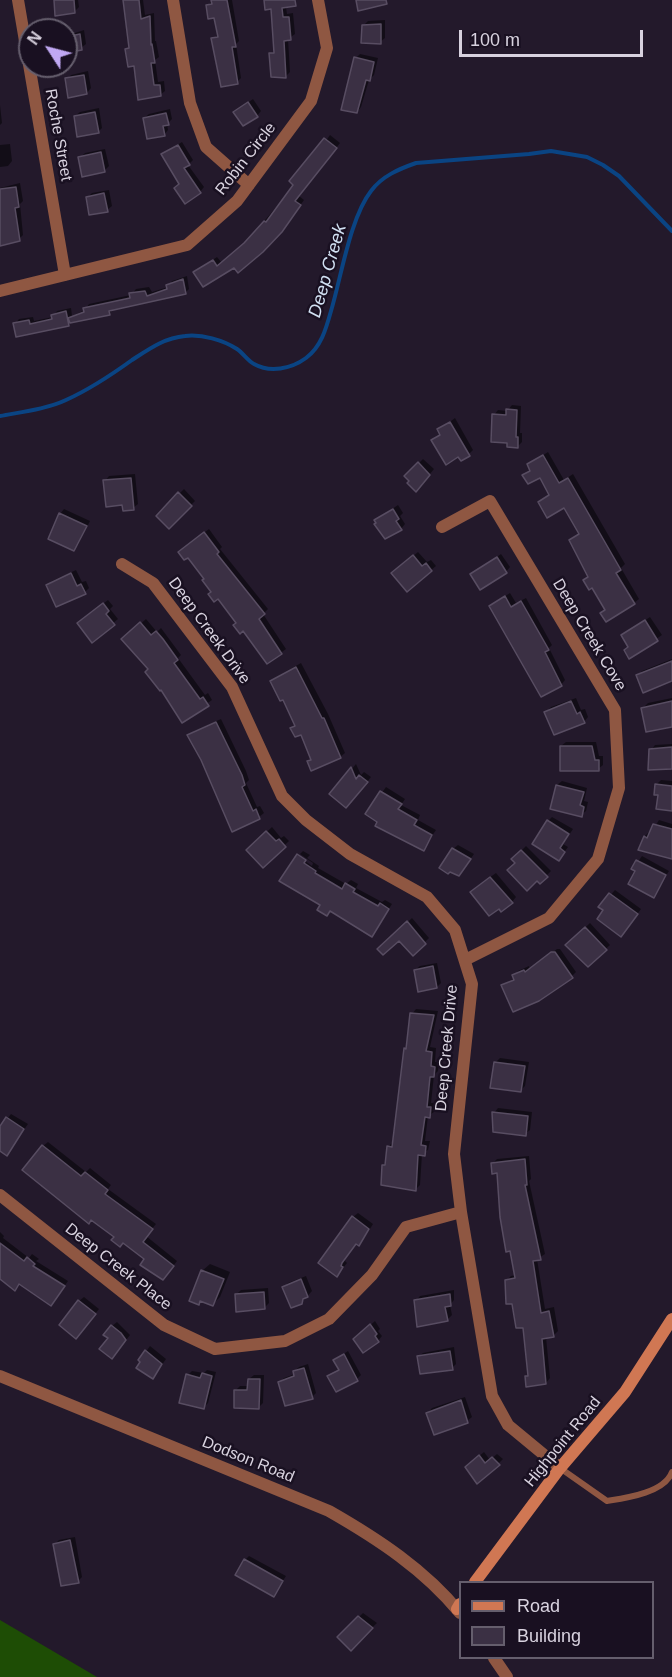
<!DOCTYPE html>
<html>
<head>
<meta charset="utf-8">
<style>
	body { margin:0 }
	#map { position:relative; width:672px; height:1677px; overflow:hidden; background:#23192b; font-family:Helvetica,sans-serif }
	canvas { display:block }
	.legend { position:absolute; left:459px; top:1581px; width:195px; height:78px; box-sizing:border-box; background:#191021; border:2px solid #655e6d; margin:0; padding:8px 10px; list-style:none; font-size:18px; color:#d8d2df }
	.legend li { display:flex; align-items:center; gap:12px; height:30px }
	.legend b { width:30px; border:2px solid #655e6d }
	.north { position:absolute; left:18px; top:18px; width:60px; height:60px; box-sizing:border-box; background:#191021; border:2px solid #655e6d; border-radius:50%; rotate:306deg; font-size:16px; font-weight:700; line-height:24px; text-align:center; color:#d8d2df }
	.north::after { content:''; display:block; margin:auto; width:21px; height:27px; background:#c0a8f3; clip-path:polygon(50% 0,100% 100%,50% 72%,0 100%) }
	.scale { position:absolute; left:459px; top:30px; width:184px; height:27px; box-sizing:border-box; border:3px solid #d8d2df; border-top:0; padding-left:8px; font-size:18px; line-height:21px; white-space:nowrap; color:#d8d2df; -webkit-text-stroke:4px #191021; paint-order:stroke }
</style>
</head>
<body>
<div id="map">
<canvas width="672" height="1677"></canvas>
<ul class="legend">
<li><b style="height:8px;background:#d07753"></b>Road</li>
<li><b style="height:16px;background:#3b3044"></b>Building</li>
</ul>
<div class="north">N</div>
<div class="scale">100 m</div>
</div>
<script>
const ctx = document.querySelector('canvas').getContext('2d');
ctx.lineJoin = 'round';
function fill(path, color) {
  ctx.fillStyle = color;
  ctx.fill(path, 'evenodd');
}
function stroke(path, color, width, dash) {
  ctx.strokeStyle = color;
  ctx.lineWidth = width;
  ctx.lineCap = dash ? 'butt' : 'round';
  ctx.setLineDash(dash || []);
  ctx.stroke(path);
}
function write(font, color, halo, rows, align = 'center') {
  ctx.font = font + ' Helvetica,sans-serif';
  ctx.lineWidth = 5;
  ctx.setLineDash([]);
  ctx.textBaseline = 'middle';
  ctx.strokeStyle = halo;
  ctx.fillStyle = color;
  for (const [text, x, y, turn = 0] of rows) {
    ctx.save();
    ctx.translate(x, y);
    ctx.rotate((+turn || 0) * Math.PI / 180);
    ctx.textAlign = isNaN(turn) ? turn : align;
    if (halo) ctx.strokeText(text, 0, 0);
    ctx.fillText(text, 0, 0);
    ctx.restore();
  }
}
const green = new Path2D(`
	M0,1620L97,1677H0Z`);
const shadow = new Path2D(`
	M55,0H78L79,7L74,12Z
	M124,0H143L145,15L154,13L155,41H156L159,57L155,60L158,82L164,81L165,91L160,95L135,64L126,50L130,46Z
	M213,0H232L239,41L236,44L241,78L237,82L213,39L219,34L215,17L207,6Z
	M265,0H285L287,14L293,13L295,34L288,39L290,72L285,77L271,54L276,49L273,8Z
	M385,20V38L380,42L363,26L368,21Z
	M84,30L86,44L81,48L66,52V36Z
	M360,54L378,58L374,75L369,80L361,107L357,112L356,58Z
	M88,71L91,88L87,93L67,79L71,75Z
	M253,99L261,111L257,116L235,112Z
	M0,105L2,123L0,125Z
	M99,108L102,128L98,132L75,116L80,112Z
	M170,109L172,119L167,124L168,130L164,135L144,118L149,114Z
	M330,135L340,143L299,196L304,200L286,225L234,266L195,272L217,257L222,263L248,240L295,185Z
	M182,142L193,160L188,165L204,187L200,192L180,184L163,154Z
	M10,144L12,161L8,166L0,167V145Z
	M105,149L109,166L104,171L80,158L85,153Z
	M20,183L23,201L20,204L23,235L19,239L0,238V188Z
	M109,190L112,206L107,210L88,197L92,193Z
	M187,276L189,289L185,293L114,308L109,314L71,321L68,324H15L19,319L33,317L34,321L53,317L57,311L71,308L72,316L85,310L89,304L131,295L136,289L149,287L152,292L168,287L172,281Z
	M512,405L521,406L520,433H522V442L517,447L494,415L498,410L507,411Z
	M455,418L473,450L469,454L438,436L441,434L439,430Z
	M548,452L564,480L573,474L625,564L621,568L639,599L634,603L606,609L570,540L580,533L565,506L540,502L550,494L540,476L524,475L531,470L528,465Z
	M423,459L434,469L420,486L406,476Z
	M135,474L138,504L133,508L124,504L105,481L109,476Z
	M184,489L195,501L169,527L158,515Z
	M398,505L403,513L400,516L405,524L401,529L376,520Z
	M64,509L90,521L78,545L74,549L60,514Z
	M209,529L222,547L220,549L268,609L263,614L286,649L268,662L212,591L184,548Z
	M418,552L427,562L431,560L436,566L407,590L398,569Z
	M501,554L510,567L506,572L472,575Z
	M76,570L82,582L86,581L89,588L85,592L48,585L52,581Z
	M510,593L516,603L526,598L552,645L549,648L565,680L561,685L490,606Z
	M108,600L113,606L110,609L118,619L93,640L83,619Z
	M650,617L662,635L630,657L629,646L623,635Z
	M146,619L157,632L161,628L181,655L178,658L205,695L208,693L212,700L182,721L128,635Z
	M672,659V680L638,676L642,671Z
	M301,663L328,714L345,753L340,757L309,762L312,758L302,733L292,728L296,724L284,698L272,681L276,677Z
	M576,698L581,710L585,709L588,717L584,722L546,712L551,707Z
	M672,698V725L643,708L648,703Z
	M221,719L246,771L249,780L246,783L257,807L260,806L264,813L259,817L202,760L189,736L194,731Z
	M566,742H596L599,756H603V765L598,769L561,746Z
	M672,744V767L651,750L655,745Z
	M356,764L361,775L364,772L371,777L351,802L331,794Z
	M661,780L672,781V810L660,794L657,784Z
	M562,781L587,788L584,801L588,802L586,811L581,815L557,785Z
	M386,787L405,799L401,805L420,815L418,820L436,830L423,849L367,814Z
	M552,817L573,829L563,844L568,847L559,859L548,821Z
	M659,820L672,824V857L640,849L645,836L649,832L651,833Z
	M272,827L281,838L284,836L289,841L263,866L248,850Z
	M458,845L474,854L459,875L453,849Z
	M526,846L551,871L540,882L513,859Z
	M303,851L310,855L307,858L319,866L318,868L346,884L351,880L358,884L356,888L382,902L385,900L392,904L372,935L322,905L298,856L312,866L313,863L300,854Z
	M642,856L669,871L653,896L637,871L633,869Z
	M496,873L516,897L512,902L476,887Z
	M615,890L641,909L625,931L601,906Z
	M412,918L429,938L413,954L399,939L380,949Z
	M590,923L610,945L588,965L567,945Z
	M557,949H560L576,972L572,976L503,985L515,978L514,976L518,971L529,966L530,969Z
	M437,963L441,983L437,987L415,970L420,966Z
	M416,1009L438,1011L430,1047L436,1048L435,1062H439L438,1071L434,1075L431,1103H435L434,1112L428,1116L425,1141H430L428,1150L422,1154L420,1185L416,1189L383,1165L387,1162L388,1147L393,1142L405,1049L408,1046L412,1014Z
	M500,1058L529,1062L525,1086L520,1091L495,1063Z
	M498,1108L532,1112L530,1130L525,1134L494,1113Z
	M11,1114L28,1124L7,1154L0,1150V1128Z
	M48,1142L86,1172L90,1168L111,1185L108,1189L156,1224L146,1236L177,1261L167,1274L116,1236L43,1146Z
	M529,1156L531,1179L529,1181L545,1254L537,1259L545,1309L554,1307L558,1331L554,1335L546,1337L550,1378L546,1383L526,1377L529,1374L524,1326L506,1281L511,1276L516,1275L499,1171L493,1163L497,1159Z
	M358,1213L373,1224L363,1240L359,1244L356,1243L346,1257L345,1261L347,1263L337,1275L353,1217Z
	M0,1232L4,1236L3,1238L29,1258L32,1254L39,1259L36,1261L68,1281L55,1300L20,1283L0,1277Z
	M210,1264L230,1272L220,1297L213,1304L202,1300L198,1303L202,1271Z
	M306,1276L312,1291L301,1303L284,1287L288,1283Z
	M268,1288L269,1303L264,1308L237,1294L241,1290Z
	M454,1290V1300L450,1305L452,1315L447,1320L416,1301L420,1296Z
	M84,1297L99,1309L80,1333L79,1301Z
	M375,1321L380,1329L378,1331L382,1336L378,1341L355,1339Z
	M117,1322L130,1335L116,1353L110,1338L112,1326Z
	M150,1346L166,1359L157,1372L140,1360Z
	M454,1347L456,1364L452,1368L418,1357L423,1353Z
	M348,1351L361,1375L357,1379L329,1376L340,1369L335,1360Z
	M308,1364L316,1393L312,1397L280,1382L284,1378L295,1374V1371L299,1367Z
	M207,1370L216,1372L208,1403L204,1407L188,1375L192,1371L204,1373Z
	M254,1375H264L263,1403L259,1407L236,1390L240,1386H249V1379Z
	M465,1397L472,1417L467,1421L428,1413L432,1408Z
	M484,1452L490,1460L497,1454L503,1459L498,1464L471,1463Z
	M75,1537L82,1577L78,1581L54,1545L59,1540Z
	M249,1556L286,1576L274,1595L245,1560Z
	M363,1613L377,1623L351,1648L339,1637Z`);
const stream = new Path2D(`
	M0,416C21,412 47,409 66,400C86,391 114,373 132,360C149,349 164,338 185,336C202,334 223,340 237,349C243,353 248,361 254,364C270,373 291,369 306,358C321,347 326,329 331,311C341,278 350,218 371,191C382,176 399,169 416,163L529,154L551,151L587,157L603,165L619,176L672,231`);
const building = new Path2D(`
	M54,0H74L75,13L55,16Z
	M123,0H139L141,19L150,16L151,45L152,44L155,63H151L154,85H160L161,96L138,100L134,66L128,67L125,49L129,48Z
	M211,0H227L236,47H232L238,84L221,87L211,38L218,37L214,18L208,19L206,5L212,4Z
	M264,0H295L296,6L282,8L283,17H289L291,40L284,41L286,78L271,77L269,53H274L271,9L265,10Z
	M356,0H386L387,4L358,11Z
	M381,24V44L361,43L362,25Z
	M80,34L82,50L66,53V37Z
	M354,57L374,62L370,81L366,80L357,113L341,110Z
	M84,75L87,94L68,98L65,78Z
	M248,102L258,117L243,126L233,112Z
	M95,112L99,133L77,137L74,116Z
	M166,113L169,125L163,126L165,136L147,139L143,118Z
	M324,138L337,148L295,201L301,205L282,232L263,252L238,273L234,268L203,287L193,272L213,260L217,266L244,243L264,221L266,222L293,185L289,181Z
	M178,145L190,165L184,168L201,193L185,204L174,188L179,184L161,154Z
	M101,152L105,172L82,177L78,157Z
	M16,187L19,207L15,208L20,241L0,246V189Z
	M104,193L108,212L89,215L86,197Z
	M183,279L186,294L109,311L110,315L70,323L68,318L84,312L83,308L130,298L129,293L145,291L147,296L167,289L166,285Z
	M66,311L69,326L16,337L13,323L29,320L30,324L52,319L51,315Z
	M506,409L517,410L516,437H518V448L507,447V443L491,442L492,414L506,415Z
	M450,422L470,456L461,461L458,457L446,465L431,440L440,435L437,429Z
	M543,455L559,483L568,478L621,570L616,573L635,604L606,622L600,613L605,610L592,588L589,590L583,580L588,577L569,540L579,534L564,508L547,518L538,502L549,495L540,478L528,484L522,475L530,471L527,464Z
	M418,462L430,475L416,492L407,483L409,481L404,476Z
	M131,478L134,510L123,511L122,505L106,507L103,480Z
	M178,492L192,506L169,529L156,516Z
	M393,509L399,519L396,521L402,530L385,539L374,524L376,523L374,520Z
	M59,513L87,526L74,551L48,539Z
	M204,532L219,552L217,554L265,614L259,619L282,654L267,664L243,631L240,634L233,625L236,623L218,599L214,602L208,594L211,592L202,580L204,579L188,558L184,560L178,552Z
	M413,555L422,566L426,563L432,571L407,592L391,573Z
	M497,557L507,573L480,590L470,574Z
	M71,573L77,586L81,584L86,594L56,607L46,585Z
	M505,596L511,607L521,601L549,650L545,652L562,686L541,697L489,606Z
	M103,603L109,611L106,614L115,625L92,643L77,623Z
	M645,620L658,641L629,659L624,650L628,647L621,635Z
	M140,622L151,635L156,631L163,639L178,660L174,663L200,699L203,697L209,706L182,723L161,690L160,691L145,672L148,669L121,639Z
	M672,661V681L643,693L636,675Z
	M296,667L322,718H324L341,758L311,771L307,761L311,760L301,735L295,737L290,728L295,726L283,700L280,701L270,681Z
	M571,701L577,714L580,712L585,723L554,735L544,712Z
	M672,701V727L646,732L641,708Z
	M216,722L242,775L245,785L242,787L253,811L256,809L260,819L232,832L201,760L187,735Z
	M560,746H592L595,760H599V771H560Z
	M672,747V769L648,770L649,749Z
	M351,767L356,779L359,775L368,782L346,808L329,794Z
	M655,784L672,786V811L656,809L658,795H654Z
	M556,785L584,792L580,805L584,807L582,817L550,809Z
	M380,791L402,804L398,809L417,820L414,825L432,835L424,851L375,826L377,822L365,814Z
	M547,820L569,834L560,848L565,852L559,861L532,844Z
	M653,824L672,829V859L638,850L644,836L647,838Z
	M266,831L276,841L279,839L286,847L263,868L246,850Z
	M452,848L471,859L459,876L450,872L448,874L439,868Z
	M521,850L548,877L540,884L537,881L527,891L507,870L515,863L511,859Z
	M297,854L306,860L304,863L316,871L315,873L332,883L342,889L345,883L355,889L353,892L378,906L380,903L389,909L372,937L330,911L327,916L317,910L320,905L279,881Z
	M636,860L666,875L654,898L628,884L635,871L631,869Z
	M490,877L513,903L501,912L499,909L489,916L470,892Z
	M609,893L638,914L621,937L597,919L603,910L598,907Z
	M407,921L426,944L413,956L399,941L383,955L377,949Z
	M585,927L607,950L588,967L565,945Z
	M551,952H555L573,978L539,1001L513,1012L501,985L514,980L512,975L524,970L525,972Z
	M433,966L437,988L418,992L414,970Z
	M410,1013L434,1015L426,1051L432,1052L431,1066L435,1067L434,1077H430L427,1107H431L430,1118L425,1117L421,1145L426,1146L425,1156L418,1155L416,1191L381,1185L382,1165H385L387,1146L392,1147L404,1048L406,1049Z
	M494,1062L525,1066L521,1092L490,1088Z
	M492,1112L528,1116L526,1136L493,1132Z
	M6,1117L24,1129L7,1156L0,1151V1126Z
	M42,1145L81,1176L85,1172L108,1190L105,1194L153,1229L143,1242L174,1266L163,1280L140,1265L144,1259L123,1243L120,1247L111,1240L114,1237L91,1220L89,1224L22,1170Z
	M525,1159L527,1185H525L541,1260L533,1261L541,1313L549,1311L554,1337L542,1339L546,1384L526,1387L525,1376H528L523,1328H516L512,1304H506L505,1280L515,1278L510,1251L506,1252L500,1217L497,1173L492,1174L491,1163Z
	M352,1216L369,1229L359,1246L356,1244L342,1263L341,1266L343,1267L337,1277L318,1263Z
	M0,1243L24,1261L27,1257L35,1264L33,1266L65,1286L51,1306L19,1284L15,1291L0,1279Z
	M201,1270L224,1279L213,1306L200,1301L199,1305L189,1301Z
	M301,1279L308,1297L303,1299L302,1304L291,1308L282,1287Z
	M264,1292L265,1309L236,1312L235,1294Z
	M450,1294L451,1306L445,1307L448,1321L417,1327L414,1300Z
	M78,1300L96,1314L76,1339L59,1325Z
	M370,1324L377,1334L375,1336L379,1342L363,1353L353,1339Z
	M111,1325L121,1333L126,1340L112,1359L99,1349L108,1338L103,1335Z
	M145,1350L162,1364L153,1379L136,1368L140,1362L138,1360Z
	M450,1351L453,1370L420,1374L417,1356Z
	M344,1354L358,1381L336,1392L327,1376L339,1370L333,1360Z
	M304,1368L313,1399L285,1406L278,1382L294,1376L293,1371Z
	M202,1373L212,1376L204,1409L179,1403L186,1374L200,1378Z
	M248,1379H260L259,1409L234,1408V1390H247Z
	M461,1400L468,1423L434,1435L426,1413Z
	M479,1455L485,1463L492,1457L500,1465L477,1484L465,1467Z
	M70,1540L79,1583L61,1586L53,1544Z
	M244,1559L283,1581L274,1597L235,1575Z
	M358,1616L373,1628L351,1651L337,1637Z`);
const lane = new Path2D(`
	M560,1468L607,1501C626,1498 664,1493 672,1472`);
const street = new Path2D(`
	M18,0L65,275
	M173,0L190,103L206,147L249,185
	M0,291L187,245L237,201L311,101L327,48L318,0
	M442,527L490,501L615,710L619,788L598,859L549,918L465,960
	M122,564L153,583L232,687L282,796L306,820L350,854L427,897L455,930L472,984L454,1154L461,1212L492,1396L508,1425L560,1468
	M0,1195L164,1325L215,1349L285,1341L329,1319L372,1275L406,1227L461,1212
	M0,1376L329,1511C378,1539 425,1570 460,1613
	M494,1658L507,1677`);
const secondary = new Path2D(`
	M475,1582L560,1468L625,1392L672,1319
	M457,1609L460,1604`);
const streetNames = [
	["Roche Street",58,135,80],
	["Robin Circle",246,159,-52],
	["Deep Creek Drive",209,631,54],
	["Deep Creek Cove",589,635,59],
	["Deep Creek Drive",447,1048,-85],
	["Deep Creek Place",118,1267,38],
	["Highpoint Road",563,1442,-51],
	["Dodson Road",248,1460,22]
];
const waterNames = [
	["Deep Creek",328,271,-74]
];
fill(green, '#1e4d05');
fill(shadow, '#0007');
stroke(stream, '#0a4483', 4);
fill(building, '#3b3044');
stroke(building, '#584d62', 1.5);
stroke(lane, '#8f5742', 6);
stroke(street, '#8f5742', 12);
stroke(secondary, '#d07753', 12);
write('16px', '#d8d2df', '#191021', streetNames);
write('italic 18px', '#d2e1f3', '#191021', waterNames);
</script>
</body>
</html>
